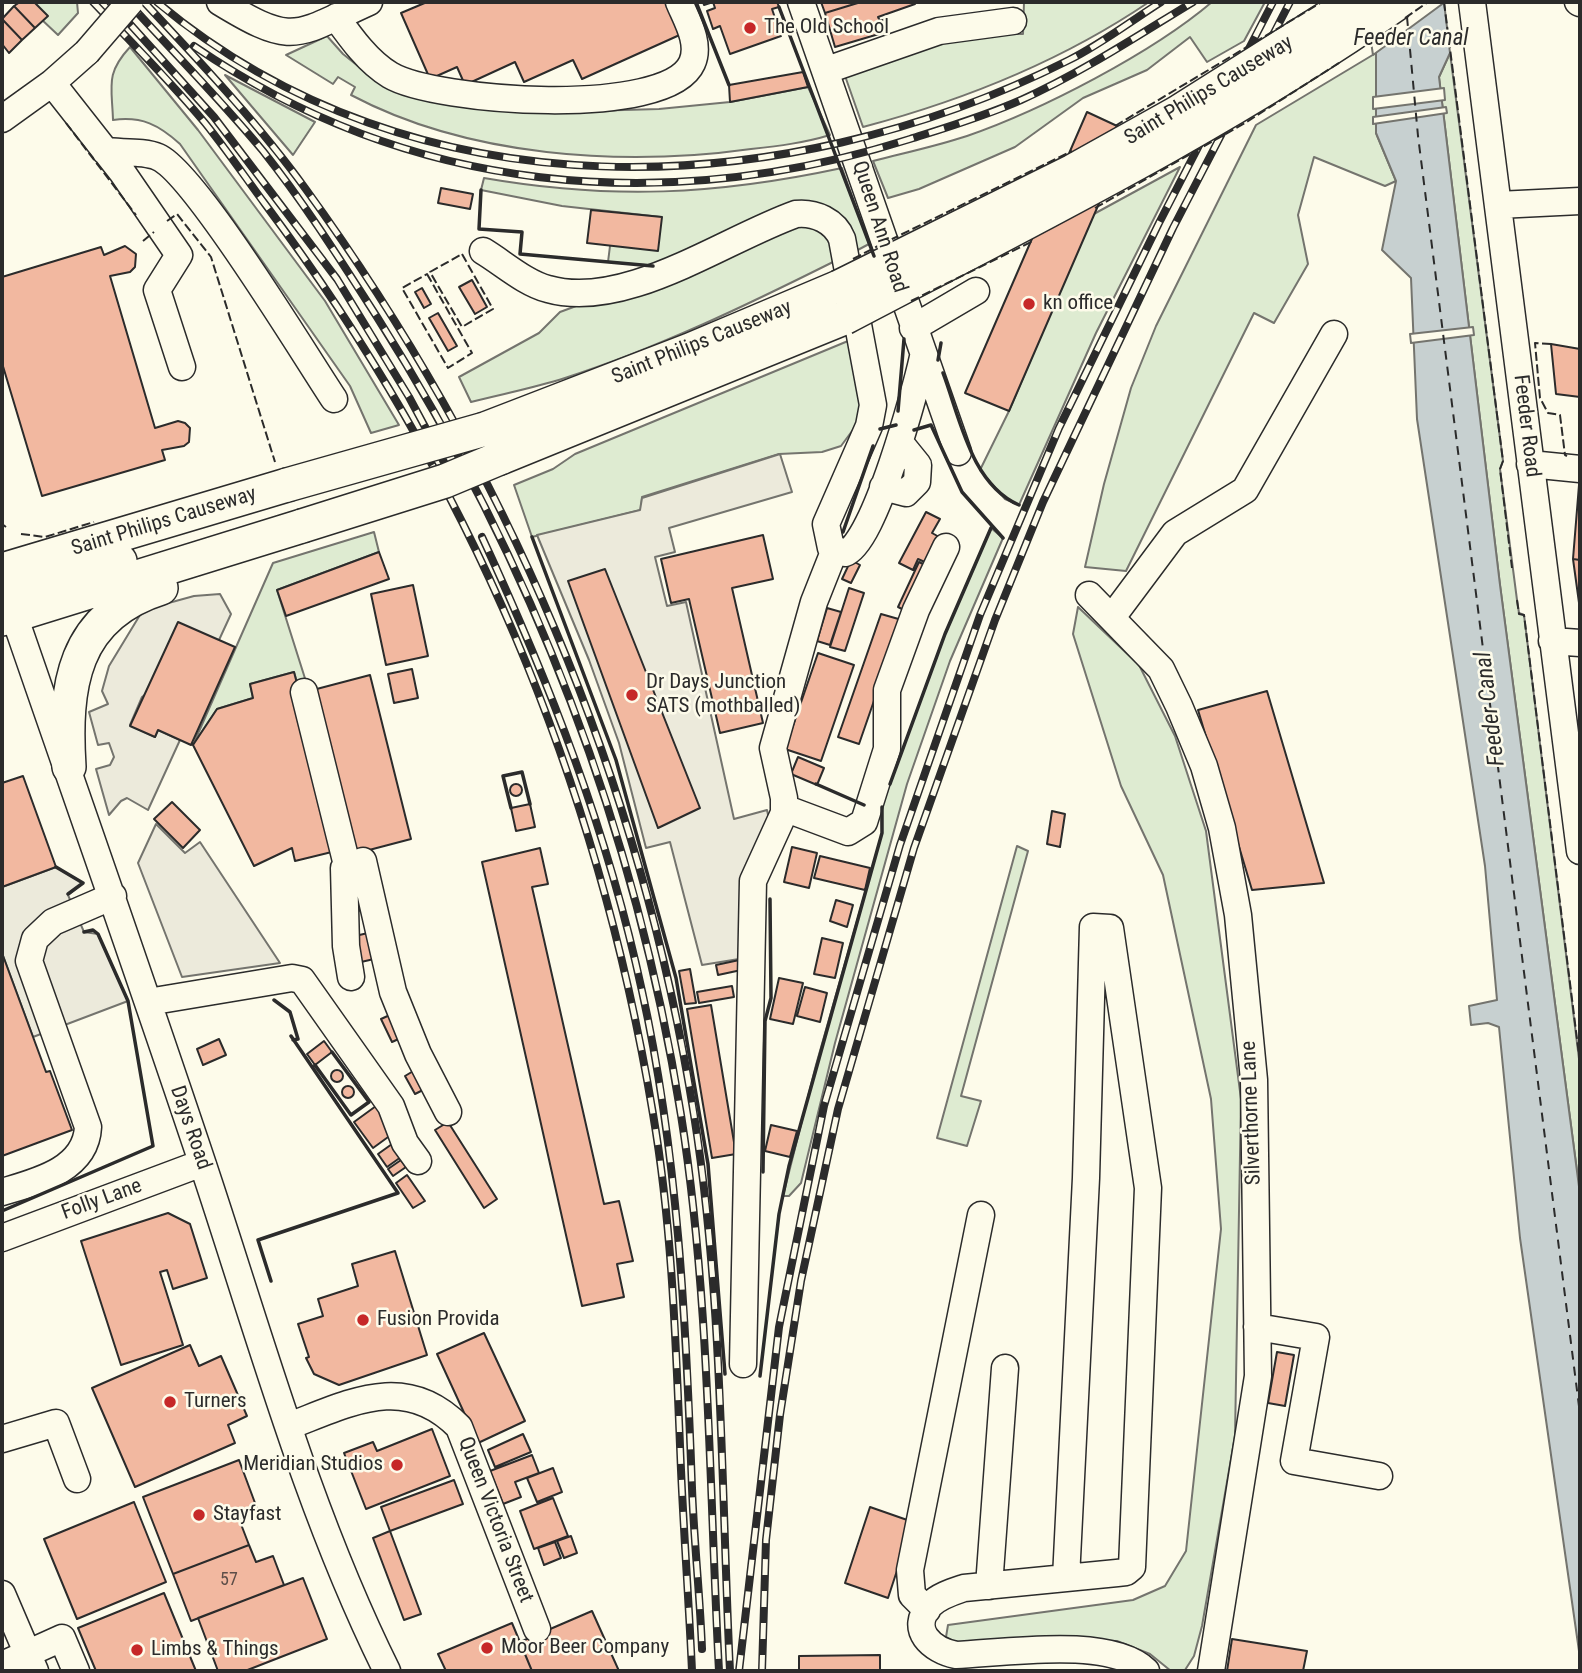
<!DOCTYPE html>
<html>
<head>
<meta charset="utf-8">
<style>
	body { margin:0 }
	#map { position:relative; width:1582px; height:1673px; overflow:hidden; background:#fdfbea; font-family:"Roboto Condensed",sans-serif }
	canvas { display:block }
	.frame { position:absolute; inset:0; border:4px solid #2b2b2b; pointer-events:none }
</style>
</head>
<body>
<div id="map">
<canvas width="1582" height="1673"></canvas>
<div class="frame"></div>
</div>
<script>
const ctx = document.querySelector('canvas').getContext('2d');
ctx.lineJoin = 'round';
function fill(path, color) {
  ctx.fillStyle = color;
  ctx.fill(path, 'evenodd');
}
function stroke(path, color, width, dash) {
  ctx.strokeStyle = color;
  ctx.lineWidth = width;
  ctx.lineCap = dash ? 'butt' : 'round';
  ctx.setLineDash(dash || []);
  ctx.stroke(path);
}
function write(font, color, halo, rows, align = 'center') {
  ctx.font = font + ' "Roboto Condensed",sans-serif';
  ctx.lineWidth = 5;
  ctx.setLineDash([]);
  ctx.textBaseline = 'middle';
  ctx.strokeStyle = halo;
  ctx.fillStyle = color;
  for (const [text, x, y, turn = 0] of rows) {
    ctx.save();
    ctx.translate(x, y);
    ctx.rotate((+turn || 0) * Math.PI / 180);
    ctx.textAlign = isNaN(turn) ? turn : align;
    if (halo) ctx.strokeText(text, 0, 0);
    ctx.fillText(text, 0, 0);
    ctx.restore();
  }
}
const green = new Path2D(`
	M23,2H77L78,13L58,35Z
	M1024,2H1149C1062,61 965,100 863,127L844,73L950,34H1023Z
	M1212,2H1265L1244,41L1207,62L1190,37L1147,70L1083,98L1015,147L919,189L888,198L873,161C904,153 937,146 967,136C1042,110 1152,53 1212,2Z
	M327,36L343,54L358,66L589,111L659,109L730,102L808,87L830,135C804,143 778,146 751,149C622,167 468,157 351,95L355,87L338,77L333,84L286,55Z
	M130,47L198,130L325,301L399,425L371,433L350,386L180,144C159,125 142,116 113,120C112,86 105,74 130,47Z
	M1376,53V133L1396,181L1385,186L1314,157L1298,215L1308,264L1274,323L1254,313L1126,571L1085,567L1104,484L1131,388L1156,326L1256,125Z
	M1450,53L1503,461L1500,469L1517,600L1519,613L1524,615L1580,1067V1194L1500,585L1439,77Z
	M225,75L315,122L293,155Z
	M1180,167L1096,333L1019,505L1005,499L980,470L1009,411L1092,215Z
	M842,168L869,244L854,252L835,212L658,266L608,262L610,246L661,217L562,206L481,190L484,178C611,200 716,195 842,168Z
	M810,226L828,236L835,261C747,305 658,348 565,378C534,388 502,394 471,402L459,377L539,333L560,312L790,227Z
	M848,341L863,381L858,423L841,446L822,452L779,454L642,497L641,510L532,537L514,485L553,469L575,454Z
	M991,528L1003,538L950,661L907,784L835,1043L801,1183L789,1196H783L816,1065L882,833L881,808L945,634Z
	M374,532L379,552L277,590L309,691L300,692L294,672L250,684L253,698L217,709L193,745L273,563Z
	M1078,607L1139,665L1175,736L1206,831L1241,1099L1235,1436L1202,1626L1194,1656L1185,1670L1171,1671L1150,1654L1117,1641L1017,1639L955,1643L946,1637L948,1625L1133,1600L1165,1586L1186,1551L1221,1229L1211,1099L1163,875L1121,786L1073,634Z
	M1017,846L1028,851L961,1096L981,1101L967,1146L937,1138Z`);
const parking = new Path2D(`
	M780,454L792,492L669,528L675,552L655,557L667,606L686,602L734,819L767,810L770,824L745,958L702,965L670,842L646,848L619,743L589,660L537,535L640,510L642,498Z
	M220,594L231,614L219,640L142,697L130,725L155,737L158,730L180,740L148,810L127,798L121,801L109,815L96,769L110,765L114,757L109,743L98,745L89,712L108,704L102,691L109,666L143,610L194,596Z
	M156,824L185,853L200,842L280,963L182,977L138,863Z
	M56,867L83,883L68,895L84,932L98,934L128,1001L33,1037L2,953V887Z`);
const water = new Path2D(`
	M1369,2H1444L1450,53L1439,77L1500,585L1580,1194V1658L1520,1238L1499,1027L1488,1023L1471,1025L1469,1006L1497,1000L1485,866L1417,419L1411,278L1382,250L1396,181L1376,133V53Z`);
const pier = new Path2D(`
	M1365,2H1445L1373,55Z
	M1444,88L1445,100L1373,109V97Z
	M1446,107L1447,113L1373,124V117Z
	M1473,327L1474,335L1411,343L1410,334Z`);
const ferry = new Path2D(`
	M1407,17L1418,136L1580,1414`);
const building = new Path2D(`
	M20,2H34L48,16L35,28L14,6Z
	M427,2H670L684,33L582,79L573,60L524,82L515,62L465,85L457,67L430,79L401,13Z
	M703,2H777L779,7L772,9L781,36L730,54L720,26L713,29L707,11L715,8L713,2L704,5Z
	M821,2H861L825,13Z
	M861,2H914L915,4L878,17L880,21L886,19L889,31L835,47L825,13Z
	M14,6L35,28L22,40L2,19Z
	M2,19L22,40L9,53L2,44Z
	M803,72L808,87L730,102L729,85Z
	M1087,112L1130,132L1009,411L965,393Z
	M441,188L473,194L470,209L438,203Z
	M591,210L662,217L658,251L587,243Z
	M125,246L136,254L135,267L130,272L110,276L155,428L178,421L185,423L190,428L189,442L184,446L162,450L165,460L42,496L2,363V277L101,247L104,255Z
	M472,280L487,307L475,314L459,287Z
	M422,288L431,304L424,308L415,292Z
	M438,313L457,346L448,351L429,318Z
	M1551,344L1580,349V397L1556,394Z
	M1579,485H1580V560L1573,559Z
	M926,512L940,519L932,533L941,538L927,563L918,559L913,570L899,563Z
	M763,535L773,579L732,588L763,723L720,733L689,599L671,603L661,559Z
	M379,552L389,579L286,616L277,590Z
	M1573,559L1580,560V610Z
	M851,560L860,565L851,583L842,579Z
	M919,562L929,567L908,612L898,607Z
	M605,569L700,808L658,828L568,581Z
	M413,585L428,656L386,665L371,594Z
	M849,588L864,593L845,651L830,647Z
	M827,608L841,612L830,645L817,641Z
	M881,614L902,620L859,744L838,737Z
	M178,622L235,647L191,745L158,730L155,737L130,726Z
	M818,653L854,665L821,761L785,749Z
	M412,669L418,698L394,703L388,674Z
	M294,672L340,850L295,861L292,848L254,866L193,745L217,709L253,698L250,684Z
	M370,675L411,839L350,855L309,691Z
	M1267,691L1324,883L1252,890L1198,710Z
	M798,757L824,768L817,785L791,774Z
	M23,776L56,867L2,887V783Z
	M510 790a6 6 0 1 1 12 0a6 6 0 1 1-12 0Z
	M172,802L200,830L183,848L154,819Z
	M530,804L535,827L516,831L511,808Z
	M1052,811L1065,814L1060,847L1047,844Z
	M792,847L817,853L809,888L784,882Z
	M540,848L548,884L532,887L604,1204L619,1201L633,1261L617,1264L624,1297L582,1306L482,862Z
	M820,856L870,868L865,890L814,878Z
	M836,900L853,905L847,927L830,921Z
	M368,933L374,959L361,962L355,936Z
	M822,938L843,943L835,978L814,974Z
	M2,953L46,1072L50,1071L72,1130L2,1156Z
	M744,959L746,969L718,975L716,965Z
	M690,969L696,1003L685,1004L679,971Z
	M779,978L803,983L793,1024L770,1019Z
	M732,986L734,997L699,1003L697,992Z
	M805,987L827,993L820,1022L797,1016Z
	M711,1005L736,1154L712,1158L687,1009Z
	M392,1014L403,1037L392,1042L381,1019Z
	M219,1039L226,1055L203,1065L197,1049Z
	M324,1041L332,1052L315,1065L307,1054Z
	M331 1076a6 6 0 1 1 12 0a6 6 0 1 1-12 0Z
	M415,1070L425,1089L415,1094L405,1076Z
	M342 1092a6 6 0 1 1 12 0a6 6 0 1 1-12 0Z
	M376,1106L395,1132L373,1148L354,1122Z
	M448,1122L497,1199L484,1208L435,1130Z
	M771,1125L797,1131L790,1157L765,1151Z
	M392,1144L401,1157L387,1167L378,1154Z
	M401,1160L406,1167L393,1176L388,1169Z
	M407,1175L425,1201L413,1208L396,1183Z
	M168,1213L190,1224L207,1278L173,1289L167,1270L160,1272L183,1345L121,1365L81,1241Z
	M395,1251L427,1355L339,1385L314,1374L306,1358L309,1357L298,1324L323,1316L318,1299L358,1286L352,1264Z
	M484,1333L525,1421L478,1443L437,1354Z
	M190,1345L199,1366L221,1356L247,1416L228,1425L235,1443L135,1487L92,1388Z
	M1277,1352L1294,1355L1285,1406L1268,1403Z
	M432,1429L450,1476L366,1509L344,1453L373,1442L377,1451Z
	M523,1434L531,1452L495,1467L488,1450Z
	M532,1455L539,1473L515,1482L521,1497L503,1504L490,1471Z
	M239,1460L258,1511L239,1519L249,1545L173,1574L143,1497Z
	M553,1468L562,1492L537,1502L527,1478Z
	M454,1480L463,1504L390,1531L381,1507Z
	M553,1498L568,1536L534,1549L520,1511Z
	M134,1502L166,1582L77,1619L44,1539Z
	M870,1507L913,1522L888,1598L845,1583Z
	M390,1531L421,1614L404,1620L373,1538Z
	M571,1536L577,1553L564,1558L557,1541Z
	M555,1542L561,1558L544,1565L538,1548Z
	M249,1545L256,1562L273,1556L284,1585L191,1621L173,1574Z
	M303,1578L327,1639L245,1671H218L198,1618Z
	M164,1593L196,1671H96L78,1628Z
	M592,1611L619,1671H532L520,1642Z
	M512,1623L532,1671H446L438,1654Z
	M1232,1639L1307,1651L1303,1671H1227Z
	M880,1655V1671H799V1656Z`);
const minor = new Path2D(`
	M220,2C294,47 294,36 369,2
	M801,2L958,452
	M1472,2L1580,851
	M1578,2L1580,3
	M336,17C351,38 368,62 390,75C435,102 667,119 692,63C701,43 686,19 679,2
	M827,70L939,31L1013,21
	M52,83L122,172L179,255L157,290L182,367
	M2,119L52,83L87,52
	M105,151C121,153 144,151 158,157C194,172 306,357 334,399
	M1498,205L1580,201
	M483,251C503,263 525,283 548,289C625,311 723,240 796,214C815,212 835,221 842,239L873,405L869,426L826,524L831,548L845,553C874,544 916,389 923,357
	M913,328L976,291
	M1530,464L1580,469
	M883,487L906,493L917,482L918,465L901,444
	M1089,595L1161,669L1179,706L1204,766L1222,828L1238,915L1254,1080L1258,1376L1211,1671
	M8,598C75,793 144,987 209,1183C263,1347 310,1516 387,1671
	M1113,616L1175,533L1245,490L1334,334
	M1552,641L1580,643
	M304,692L347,865
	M784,808L848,832L864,822L887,749V690L916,610L946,547
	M351,977L346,946L344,868L363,861L393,992L418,1054L448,1112
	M148,1002L292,978L302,980L391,1106L405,1143L418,1161
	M2,1192C36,1182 86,1170 88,1127L29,961L35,939L53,922L113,896
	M2,1238L202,1163
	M1257,1327L1316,1337L1294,1461L1379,1476
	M743,1364L753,881L784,813V798L773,748L814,602L835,549
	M289,1426C350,1403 405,1372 459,1427L537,1629
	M2,1439L56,1423L77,1479
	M1066,1578L1086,1178L1093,927L1110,928L1148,1188L1132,1567L1126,1572L1117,1573L964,1588C952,1592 939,1596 930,1605C908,1630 932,1650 956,1655C1005,1653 1110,1636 1146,1671
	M989,1586L1005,1368
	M2,1594L35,1671
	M927,1610L912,1595L910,1570L981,1215
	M2,1665L62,1638L76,1671`);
const major = new Path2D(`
	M485,429L690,350L839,287
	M500,458L844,318
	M2,570L287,485
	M2,593L120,561
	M2,619L302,526
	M69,767C64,687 72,616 161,588`);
const rail = new Path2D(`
	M93,2C131,42 170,81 205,123C226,149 245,177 265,204C469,477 597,777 653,1114C673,1231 676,1351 681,1470C684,1537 689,1604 692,1671
	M110,2L214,117L337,279L409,397L452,477
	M128,2C173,52 220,99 263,151C305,204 341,261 377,317C533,563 635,827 681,1115C710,1298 709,1486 719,1671
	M144,2C200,62 257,122 305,188C505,463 641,779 694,1115C723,1298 721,1486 730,1671
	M157,2C415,218 781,205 1069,60C1101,44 1131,21 1161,2
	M194,46C410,194 663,217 910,139C948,127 985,116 1021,100C1081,73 1137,36 1193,2
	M482,537C550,684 608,832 642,991C678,1155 686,1321 692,1488C694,1542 700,1595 702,1649
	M739,1671L779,1327L824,1106L900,845L980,615L1059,428L1159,223L1273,2
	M762,1671L766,1540L780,1415L801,1281L838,1109L914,848L995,620L1043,502L1173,228L1290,2`);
const minorBridge = new Path2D(`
	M87,52L130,2`);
const majorBridge = new Path2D(`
	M839,287L1073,171L1177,113L1351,3
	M844,318C1032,219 1225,124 1399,2
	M287,485L485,429
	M302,526L445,481L500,458`);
const fence = new Path2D(`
	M1444,2L1503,461L1500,469L1512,568
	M1405,18L1428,2
	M66,123L136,215
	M1115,126L1322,2
	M1095,208L1245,123L1342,61
	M167,221L177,214L211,257L275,462
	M890,240L1072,151
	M143,241L154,232
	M462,254L493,309L462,327L430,272Z
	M853,259L878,246
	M427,274L472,353L448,368L402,288Z
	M911,301L1033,241
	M1551,344L1535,343L1540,398L1548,413L1560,415L1565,455L1567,456
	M2,524L6,527
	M21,534L45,537L94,522
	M1517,600L1519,614L1524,615L1580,1063`);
const wall = new Path2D(`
	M696,2L729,85
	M779,7L874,256
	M481,190L479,229L522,232L520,254L653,266
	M938,360L941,343
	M943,373C960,418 971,484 1019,505
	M898,411L904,339
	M880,429L896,425
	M914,430L931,425L962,492L1003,538
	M843,532L873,446
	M532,537L616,760L676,978L708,1164L725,1374
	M816,784L864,805
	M890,784L945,634L991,528
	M511,808L503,776L522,772L530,804
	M56,867L83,883L68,894
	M274,1000L290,1012L298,1039L293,1040
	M315,1065L351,1115L369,1102L332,1052
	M763,1172L765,1021L771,998L770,899
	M2,1211L153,1146L128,1001L98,934L93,930L84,932
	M271,1281L258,1240L398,1193L291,1036
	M760,1376L779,1214L789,1166L882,833V807`);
const markers = [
	[750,28,7,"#c62828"],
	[1029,304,7,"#c62828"],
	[632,695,7,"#c62828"],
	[363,1320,7,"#c62828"],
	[170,1402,7,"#c62828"],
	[397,1465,7,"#c62828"],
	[199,1515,7,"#c62828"],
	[487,1648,7,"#c62828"],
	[137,1650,7,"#c62828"]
];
const numberNames = [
	["57",229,1580]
];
const poiNames = [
	["The Old School",764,28],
	["kn office",1043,304],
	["Dr Days Junction",646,683],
	["SATS (mothballed)",646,707],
	["Fusion Provida",377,1320],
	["Turners",184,1402],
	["Meridian Studios",383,1465,"right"],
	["Stayfast",213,1515],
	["Moor Beer Company",501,1648],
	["Limbs & Things",151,1650]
];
const streetNames = [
	["Saint Philips Causeway",1209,91,-31],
	["Queen Ann Road",879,227,72],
	["Saint Philips Causeway",702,343,-22],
	["Feeder Road",1526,426,83],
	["Saint Philips Causeway",164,522,-17],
	["Silverthorne Lane",1252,1113,-92],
	["Days Road",190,1128,71],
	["Folly Lane",102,1200,-20],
	["Queen Victoria Street",495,1520,69]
];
const waterNames = [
	["Feeder Canal",1411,39],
	["Feeder Canal",1491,709,-97]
];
fill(green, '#deebd1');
stroke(green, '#74746e', 2);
fill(parking, '#eceadb');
stroke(parking, '#74746e', 2);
fill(water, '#c7d0d0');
stroke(water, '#74746e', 2);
fill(pier, '#fdfbea');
stroke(pier, '#74746e', 2);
stroke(ferry, '#2b2b2b', 2, [9, 7]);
fill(building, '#f2b8a0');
stroke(building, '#2b2b2b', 2);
stroke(minor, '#2b2b2b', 29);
stroke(major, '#2b2b2b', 36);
stroke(minor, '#fdfbea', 26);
stroke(major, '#fdfbea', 33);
stroke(rail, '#2b2b2b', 8);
stroke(rail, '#fdfbea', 5, [16]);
stroke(minorBridge, '#2b2b2b', 29, []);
stroke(majorBridge, '#2b2b2b', 36, []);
stroke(minorBridge, '#fdfbea', 26);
stroke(majorBridge, '#fdfbea', 33);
stroke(fence, '#2b2b2b', 2, [9, 3.5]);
stroke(wall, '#2b2b2b', 3.5);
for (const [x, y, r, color] of markers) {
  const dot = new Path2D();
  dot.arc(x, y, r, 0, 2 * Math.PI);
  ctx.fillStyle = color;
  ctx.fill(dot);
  stroke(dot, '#fdfbea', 2.5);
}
write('18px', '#5d4e48', null, numberNames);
write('21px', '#2b2b2b', '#fdfbea', poiNames, 'left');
write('21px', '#2b2b2b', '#fdfbea', streetNames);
write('italic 23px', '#2b2b2b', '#fdfbea', waterNames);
</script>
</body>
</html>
